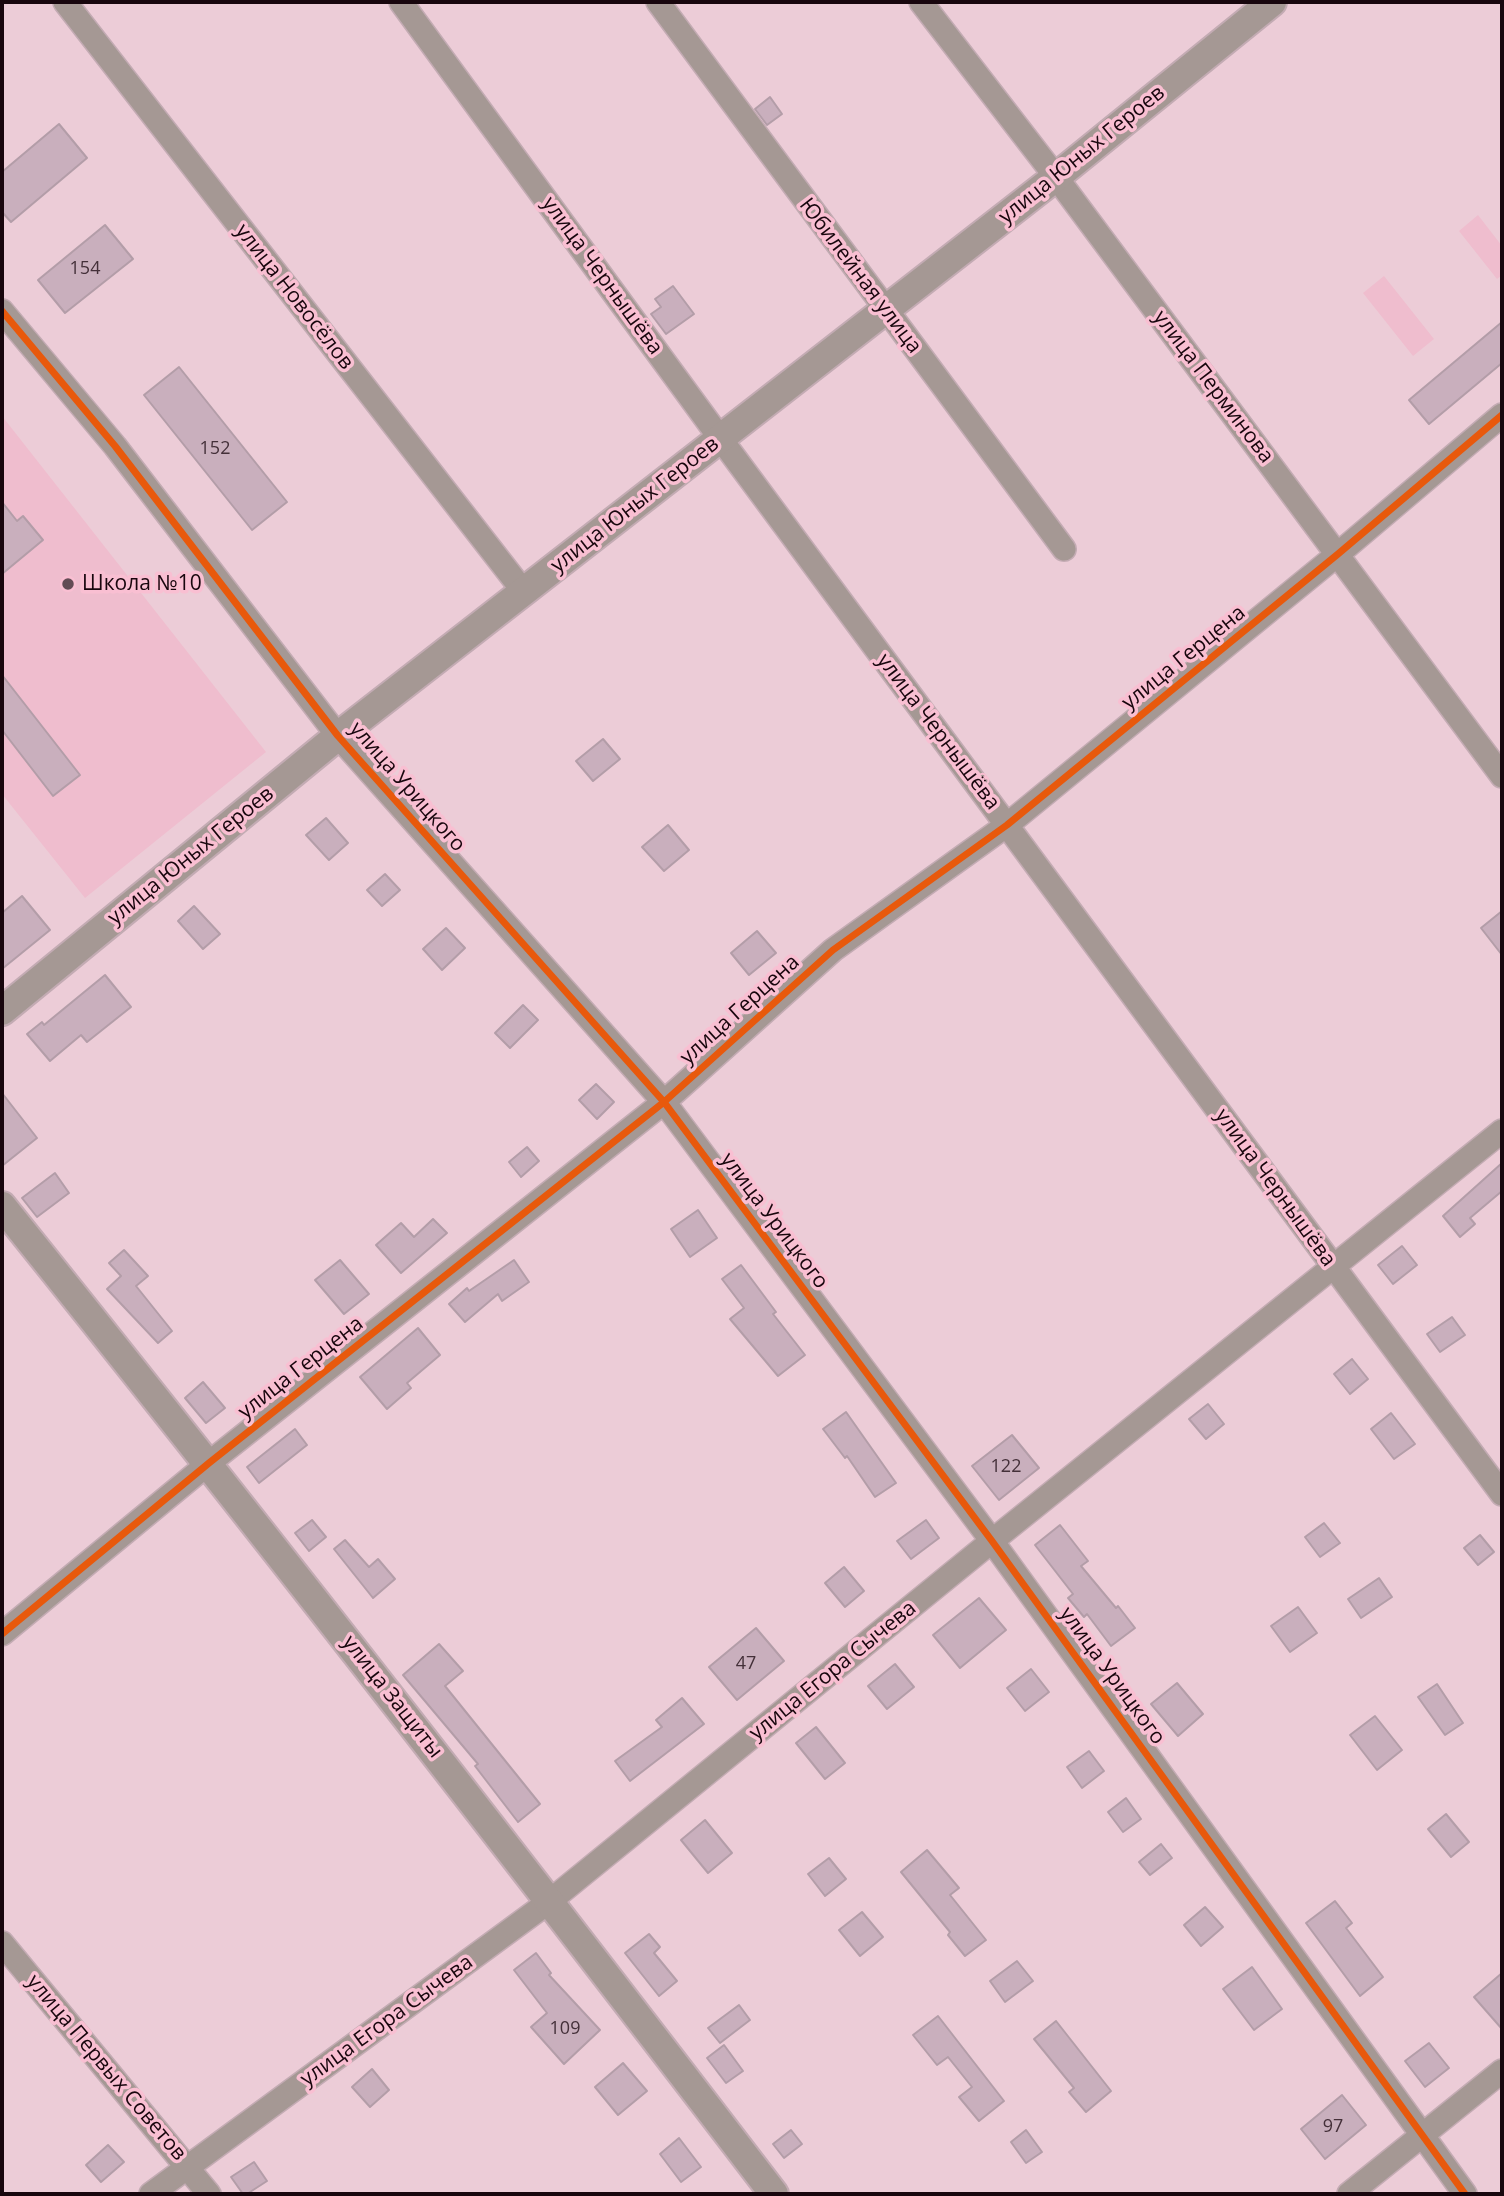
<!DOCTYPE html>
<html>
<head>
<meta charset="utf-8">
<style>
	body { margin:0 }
	#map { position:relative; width:1504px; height:2196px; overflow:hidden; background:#ecccd7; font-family:"Open Sans",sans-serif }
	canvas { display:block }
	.frame { position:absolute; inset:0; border:4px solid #18060d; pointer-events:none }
</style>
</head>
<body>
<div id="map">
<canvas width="1504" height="2196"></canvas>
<div class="frame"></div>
</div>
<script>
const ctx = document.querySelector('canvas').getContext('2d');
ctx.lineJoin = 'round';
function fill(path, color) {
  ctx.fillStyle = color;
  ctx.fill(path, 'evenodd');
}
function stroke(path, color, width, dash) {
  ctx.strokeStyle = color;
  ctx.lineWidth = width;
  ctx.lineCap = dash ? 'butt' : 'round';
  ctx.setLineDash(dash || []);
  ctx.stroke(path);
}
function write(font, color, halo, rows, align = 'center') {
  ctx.font = font + ' "Open Sans",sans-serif';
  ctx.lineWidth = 7;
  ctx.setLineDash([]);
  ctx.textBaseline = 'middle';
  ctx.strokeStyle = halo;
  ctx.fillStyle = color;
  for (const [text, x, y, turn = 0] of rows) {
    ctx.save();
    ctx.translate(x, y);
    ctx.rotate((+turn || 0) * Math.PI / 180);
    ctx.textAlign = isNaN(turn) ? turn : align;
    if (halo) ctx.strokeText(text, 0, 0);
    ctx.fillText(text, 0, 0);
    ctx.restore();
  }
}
const built = new Path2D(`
	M1478,215L1502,246V275L1497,279L1459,231Z
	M1384,276L1434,339L1413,356L1363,293Z
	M2,416L266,752L85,898L2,794Z`);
const building = new Path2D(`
	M770,97L782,114L767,125L755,109Z
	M59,124L87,158L11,222L2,212V172Z
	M105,225L133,259L65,313L38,280Z
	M673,286L694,314L666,334L651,314L661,307L655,299Z
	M1502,322V363L1429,424L1409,400Z
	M179,367L287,502L252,530L144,395Z
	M2,502L17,521L23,516L43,540L2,574Z
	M2,675L80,775L53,796L2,730Z
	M603,739L620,759L593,781L576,761Z
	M326,818L348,843L329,860L306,835Z
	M668,825L689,850L664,871L642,847Z
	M385,874L400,890L382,906L367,890Z
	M22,896L50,930L2,969V913Z
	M194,906L220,934L203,949L178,921Z
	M1502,911V955L1481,928Z
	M446,928L465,948L442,970L423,949Z
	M757,931L776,953L749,975L731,953Z
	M105,975L131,1007L87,1042L81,1035L50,1061L27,1034L42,1022L44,1025Z
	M523,1005L538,1020L510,1048L495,1033Z
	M596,1084L614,1102L597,1119L579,1100Z
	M2,1093L37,1138L2,1166Z
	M527,1147L539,1161L521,1177L509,1162Z
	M1502,1163V1191L1470,1218L1475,1224L1460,1237L1443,1216Z
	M55,1173L69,1193L37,1217L22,1198Z
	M698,1210L717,1238L690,1257L671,1229Z
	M433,1219L447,1233L401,1273L376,1245L401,1223L414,1237Z
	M1402,1246L1417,1265L1393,1284L1378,1265Z
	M124,1250L148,1276L136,1286L172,1331L158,1343L107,1289L121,1276L109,1263Z
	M340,1260L369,1294L344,1314L315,1280Z
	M514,1260L529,1282L502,1301L498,1294L465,1322L449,1304L467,1288L469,1291Z
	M741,1265L776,1312L773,1314L805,1355L778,1376L730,1319L744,1308L722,1279Z
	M1452,1317L1465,1335L1440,1352L1427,1334Z
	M418,1328L440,1355L407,1383L411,1388L387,1409L360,1377Z
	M1352,1359L1368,1379L1350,1394L1334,1374Z
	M203,1382L225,1408L206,1423L185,1398Z
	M1208,1404L1224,1424L1206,1439L1189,1419Z
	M846,1412L896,1483L875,1497L847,1456L845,1458L823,1429Z
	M1391,1413L1415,1444L1394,1459L1371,1429Z
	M295,1429L307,1445L259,1483L247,1467Z
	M1012,1435L1039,1468L999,1500L972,1466Z
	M312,1520L326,1537L309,1551L295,1533Z
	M926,1520L939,1538L911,1559L897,1541Z
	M1324,1523L1340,1543L1320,1557L1305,1537Z
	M1060,1525L1088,1561L1081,1566L1116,1608L1118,1606L1135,1628L1111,1646L1087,1614L1084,1617L1068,1598L1073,1594L1035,1545Z
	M1480,1535L1494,1552L1478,1565L1464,1548Z
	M345,1540L369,1567L378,1559L395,1579L373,1598L334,1549Z
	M844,1567L864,1591L845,1607L825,1583Z
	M1379,1578L1392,1597L1361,1618L1348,1599Z
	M979,1598L1006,1630L960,1668L933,1635Z
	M1298,1607L1317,1633L1290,1652L1271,1626Z
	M756,1628L784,1661L737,1700L709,1667Z
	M439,1644L463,1671L445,1686L540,1804L518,1822L475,1766L478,1764L403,1675Z
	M895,1664L914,1687L887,1709L868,1686Z
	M1031,1669L1049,1692L1025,1711L1007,1688Z
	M1177,1683L1203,1714L1178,1736L1151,1704Z
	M1437,1684L1463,1723L1445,1735L1418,1697Z
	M682,1698L704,1724L630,1781L615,1761L662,1727L656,1720Z
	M1375,1716L1402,1750L1377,1770L1350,1735Z
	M816,1727L845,1763L825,1779L796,1743Z
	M1089,1751L1104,1771L1082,1788L1067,1767Z
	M1126,1798L1141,1819L1123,1832L1108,1812Z
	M1446,1814L1469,1842L1451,1857L1428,1829Z
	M705,1820L732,1853L708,1873L681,1840Z
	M1161,1844L1172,1858L1150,1875L1139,1862Z
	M927,1850L959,1888L950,1895L986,1940L965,1956L948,1935L950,1932L901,1872Z
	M829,1858L846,1879L825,1896L808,1874Z
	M1335,1901L1352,1923L1346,1928L1383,1977L1360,1996L1306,1923Z
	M1205,1907L1223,1927L1201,1946L1184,1925Z
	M862,1912L883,1937L860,1956L839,1930Z
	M649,1934L660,1947L654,1953L677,1981L659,1996L625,1953Z
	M536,1953L551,1973L549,1975L600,2030L564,2064L531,2027L547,2013L514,1970Z
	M1017,1961L1033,1981L1005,2002L990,1981Z
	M1252,1967L1282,2009L1254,2030L1223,1989Z
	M1502,1973V2029L1474,1997Z
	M739,2005L750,2020L720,2043L708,2028Z
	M938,2016L1004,2101L979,2121L959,2097L972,2087L948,2057L937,2065L913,2035Z
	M1056,2021L1111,2091L1086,2112L1069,2092L1074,2088L1034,2039Z
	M1429,2043L1449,2068L1425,2087L1405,2061Z
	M724,2045L743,2071L726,2083L707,2058Z
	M623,2063L647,2091L618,2115L595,2087Z
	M372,2069L389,2090L370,2107L352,2087Z
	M1342,2095L1366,2125L1325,2159L1301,2129Z
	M791,2130L802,2144L784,2158L773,2144Z
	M1026,2130L1042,2152L1026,2163L1011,2142Z
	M679,2138L701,2167L681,2182L660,2154Z
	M108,2145L124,2162L101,2182L86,2165Z
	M254,2162L267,2181L247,2194H243L231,2177Z`);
const minor = new Path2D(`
	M65,2L524,592
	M401,2L720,438L1502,1494
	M658,2L1064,549
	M921,2L1056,177L1502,776
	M2,311L115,446L338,736L664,1102L992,1541L1465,2194
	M2,1634L209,1463L664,1102L833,950L1007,825L1338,554L1502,415
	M2,1943L209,2194
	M151,2194L550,1901L992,1541L1502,1131
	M1349,2194L1502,2071`);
const tertiary = new Path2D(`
	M2,1011L338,736L1056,177L1272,2
	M2,1206C264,1532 520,1862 774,2194`);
const cycleway = new Path2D(`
	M2,311L115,446L338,736L664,1102L992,1541L1465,2194
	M2,1634L209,1463L664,1102L833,950L1007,825L1338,554L1502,415`);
const markers = [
	[68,584,7,"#624b54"]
];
const numberNames = [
	["154",85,269],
	["152",215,449],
	["122",1006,1467],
	["47",746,1664],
	["109",565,2029],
	["97",1333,2127]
];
const streetNames = [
	["улица Юных Героев",1082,155,-39],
	["улица Чернышёва",602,276,54],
	["Юбилейная улица",860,276,53],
	["улица Новосёлов",294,297,52],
	["улица Перминова",1213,387,53],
	["улица Юных Героев",635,505,-38],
	["улица Герцена",1184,658,-39],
	["улица Чернышёва",938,732,53],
	["улица Урицкого",407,787,49],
	["улица Юных Героев",191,856,-39],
	["улица Герцена",740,1010,-42],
	["улица Чернышёва",1275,1188,54],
	["улица Урицкого",774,1221,53],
	["улица Герцена",301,1368,-38],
	["улица Егора Сычева",833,1671,-39],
	["улица Урицкого",1112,1676,54],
	["улица Защиты",392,1697,52],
	["улица Егора Сычева",387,2021,-36],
	["улица Первых Советов",106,2068,50]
];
const poiNames = [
	["Школа №10",82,584]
];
fill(built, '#efbdce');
fill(building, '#c9afbd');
stroke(building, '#b39da8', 2);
stroke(minor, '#c3abb3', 26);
stroke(tertiary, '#c3abb3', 32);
stroke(minor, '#a59894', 23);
stroke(tertiary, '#a59894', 28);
stroke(cycleway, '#e8590c', 7);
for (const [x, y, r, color] of markers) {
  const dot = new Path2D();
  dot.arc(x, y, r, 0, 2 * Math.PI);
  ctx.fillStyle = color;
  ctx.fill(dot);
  stroke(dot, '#f9bfd2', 2.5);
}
write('18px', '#443039', null, numberNames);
write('21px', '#18060d', '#f9bfd2', streetNames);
write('21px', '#18060d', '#f9bfd2', poiNames, 'left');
</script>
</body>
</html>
